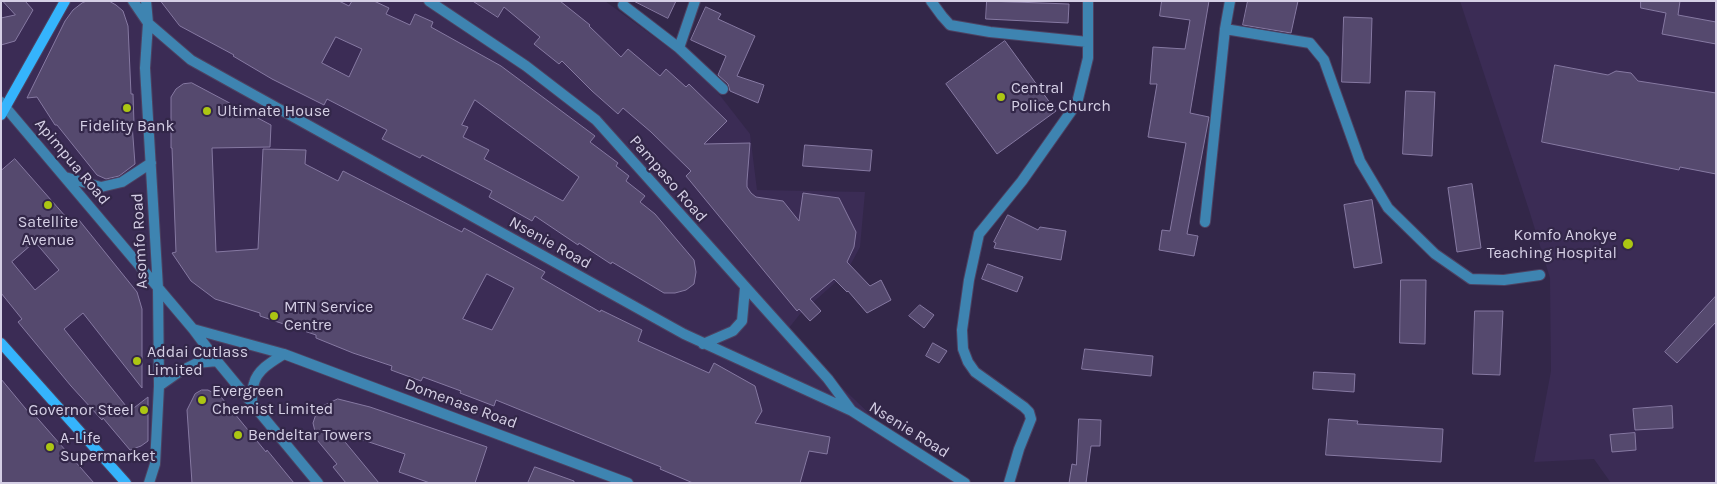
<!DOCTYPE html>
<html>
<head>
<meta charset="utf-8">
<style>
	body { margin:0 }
	#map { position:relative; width:1717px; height:484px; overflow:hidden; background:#332749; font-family:Karla,sans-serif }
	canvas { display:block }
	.frame { position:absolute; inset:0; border:2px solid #d5cfe5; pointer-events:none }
</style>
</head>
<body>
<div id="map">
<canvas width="1717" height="484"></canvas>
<div class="frame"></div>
</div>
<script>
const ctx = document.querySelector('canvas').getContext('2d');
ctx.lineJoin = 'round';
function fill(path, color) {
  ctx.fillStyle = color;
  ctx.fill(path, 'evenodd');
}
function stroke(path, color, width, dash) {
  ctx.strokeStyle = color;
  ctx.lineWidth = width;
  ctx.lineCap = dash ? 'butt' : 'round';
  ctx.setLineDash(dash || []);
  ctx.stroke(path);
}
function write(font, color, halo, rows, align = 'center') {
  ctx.font = font + ' Karla,sans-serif';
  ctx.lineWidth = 4.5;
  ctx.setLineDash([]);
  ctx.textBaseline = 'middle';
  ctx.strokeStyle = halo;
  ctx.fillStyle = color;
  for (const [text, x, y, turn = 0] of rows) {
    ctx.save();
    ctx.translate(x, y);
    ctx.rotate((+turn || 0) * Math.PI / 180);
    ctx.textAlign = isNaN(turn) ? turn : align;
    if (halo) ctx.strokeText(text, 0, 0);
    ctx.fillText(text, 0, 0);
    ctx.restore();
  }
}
const built = new Path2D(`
	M1,1H605L701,71L750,134L757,190L865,192L860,247L846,273L800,314L785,333L899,442L964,483H1Z
	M1460,1H1716V483H1611L1594,459L1534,462L1551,371L1550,278L1529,210Z`);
const building = new Path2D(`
	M3,1H25L33,10L15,41L1,45V18L15,15Z
	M87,1H109L116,5L123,11L128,26L131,94H133L134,124H132L135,164L119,176L106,179L97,175L57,125H55L37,97L27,98L65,21L73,10L82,3Z
	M161,1H339L349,6L352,1H374L389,8L386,14L410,25L415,14L433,22L431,27L501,66L595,136L590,142L618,163L616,166L629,176L626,181L645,196L640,202L655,214L694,260L696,272L694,284L686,290L675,293H664L612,262L611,264L579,243L578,245L535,216L532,221L489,197L492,191L422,155L420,158L382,139L387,130L327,99L324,105L272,79L233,56L234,55L180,26ZM336,37L362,49L349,77L322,63ZM475,100L579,177L563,201L484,159L489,150L463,137L468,127L462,125Z
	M473,1H560L590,25L589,26L621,57L628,49L660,76L666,69L686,87L689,84L727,121L704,144L750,143L747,181V187L751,193L756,197L783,201L799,221L803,193L839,198L856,232L854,247L847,262L870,286L881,280L891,300L867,313L848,291L847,292L834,279L810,299L821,311L810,321L799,309L797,311L686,176L691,171L651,132L623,108L618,114L592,91L562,61L559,64L534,44L540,37L504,7L498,17Z
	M634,1H676L668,18Z
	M987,1L1069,4L1068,23L986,19Z
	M1162,1H1209L1190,113L1209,117L1187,234L1198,236L1194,256L1159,250L1162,230L1170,231L1186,143L1148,137L1157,84H1150L1153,47L1185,49L1190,20L1160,16Z
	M1248,1H1298L1291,33L1243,25Z
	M1641,1H1680L1678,15L1716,22V44L1662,34L1666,13L1641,8Z
	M706,7L721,14L718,19L755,36L737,76L764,85L758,103L730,91L728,84L718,75L726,56L691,40Z
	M1344,17L1372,18L1370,83L1342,82Z
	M1005,41L1056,111L997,154L946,84Z
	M1555,65L1608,75L1616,71L1631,73L1638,81L1716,93V174L1680,167L1679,170L1542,142Z
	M192,83L271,125L270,147L212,148L216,252L258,249L263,149L306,150L305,164L338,181L343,171L462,232L464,228L545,272L541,278L600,312L601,310L642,330L638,341L709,373L714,363L755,386L762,411L755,423L830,437L827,454L809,451L800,483H693L660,469L661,467L496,400L494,406L460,393L461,391L423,377L421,381L391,370L392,366L353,353L316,338V335L260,316V313L215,299L191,281L172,253L176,252L172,148H171V97L176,89L183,84ZM487,274L514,288L492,330L463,319Z
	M1406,91L1435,92L1432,156L1403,154Z
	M805,145L872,150L870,171L803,166Z
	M15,159L73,225L79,220L137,292L142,309V388L83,313L64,329L130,411L148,397V441L141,446L130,450L103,418L102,420L71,386L18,322L22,319L1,293V171ZM35,242L59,270L35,290L12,262Z
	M1472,184L1481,248L1457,252L1448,188Z
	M1372,200L1382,263L1354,268L1344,205Z
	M1008,215L1038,230L1040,227L1066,231L1061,260L994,248L996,243L994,242Z
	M988,264L1023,277L1017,292L982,279Z
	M1401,280H1426L1425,344L1400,343Z
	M1716,296V322L1677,363L1665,352Z
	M920,305L934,315L924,328L909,316Z
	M1475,311H1503L1500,375L1473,374Z
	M933,343L947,351L939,363L926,356Z
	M1085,349L1153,356L1151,376L1082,369Z
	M1314,372L1355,374L1354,392L1313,389Z
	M1,379L30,414L32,412L94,483H1Z
	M202,390H208L221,397L266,452L267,450L294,483H192L187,410L195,394Z
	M338,399L370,407L487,447L475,483H430L399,472L405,454L336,431L379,483H346L333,467L337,464L317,440L313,423L318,408L319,410L323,406Z
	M1672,406L1673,428L1635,430L1633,409Z
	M1079,419L1101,420L1100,446H1091L1086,483H1069L1072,464L1076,465Z
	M1329,419L1358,421L1357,424L1443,429L1441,462L1326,455Z
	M1635,433L1636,450L1612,452L1610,435Z
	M535,467L574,481V483H528Z`);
const street = new Path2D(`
	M133,1L148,23L191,60L684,334L852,411L965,483
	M146,1L148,23L145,68L158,288L159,386L155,464L149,483
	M429,1L526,66L596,120L828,379L851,410
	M695,1L679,48L723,89
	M931,1L942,16L950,25L990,32L1088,42
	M623,5L679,48
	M1225,29L1310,43L1324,60L1360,161L1388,208L1435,254L1471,279L1504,280L1540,275
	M1,102L193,329L217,361L318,483
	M65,177L101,187L122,182L151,163
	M1205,222L1225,29L1230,1
	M193,329L284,354L628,483
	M703,344L733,331L742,321L745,288
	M159,386L179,372L197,363L217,361
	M252,403C252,397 252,388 254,383C258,369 273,361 284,354
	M1009,483L1019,449L1031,419L1029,412L1024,407L975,372L968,362L963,349L962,330L969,280L979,234L1022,181L1077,103L1088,58V1`);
const secondary = new Path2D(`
	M1,115L65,1
	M1,343L126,483`);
const markers = [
	[1001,97,5,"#acc613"],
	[127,108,5,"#acc613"],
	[207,111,5,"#acc613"],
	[48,205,5,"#acc613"],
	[1628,244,6,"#acc613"],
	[274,316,5,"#acc613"],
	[137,361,5,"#acc613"],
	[202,400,5,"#acc613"],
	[144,410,5,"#acc613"],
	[238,435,5,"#acc613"],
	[50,447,5,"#acc613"]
];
const poiNames = [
	["Central",1011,88],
	["Police Church",1011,106],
	["Ultimate House",217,111],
	["Fidelity Bank",127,126,"center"],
	["Satellite",48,222,"center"],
	["Avenue",48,240,"center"],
	["Komfo Anokye",1617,235,"right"],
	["Teaching Hospital",1617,253,"right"],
	["MTN Service",284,307],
	["Centre",284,325],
	["Addai Cutlass",147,352],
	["Limited",147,370],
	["Evergreen",212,391],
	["Chemist Limited",212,409],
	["Governor Steel",134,410,"right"],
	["Bendeltar Towers",248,435],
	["A-Life",60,438],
	["Supermarket",60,456]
];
const streetNames = [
	["Apimpua Road",72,162,50],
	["Pampaso Road",668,179,49],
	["Asomfo Road",140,241,-93],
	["Nsenie Road",550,243,29],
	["Domenase Road",461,404,20],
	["Nsenie Road",909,430,32]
];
fill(built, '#3b2c55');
fill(building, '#55496e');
stroke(building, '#8679a2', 1);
stroke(street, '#4d4262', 12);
stroke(secondary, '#4d4262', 12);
stroke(street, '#3e84b1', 10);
stroke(secondary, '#35b4fc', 10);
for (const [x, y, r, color] of markers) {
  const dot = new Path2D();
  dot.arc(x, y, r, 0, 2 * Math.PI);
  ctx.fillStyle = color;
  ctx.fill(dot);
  stroke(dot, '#332749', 2);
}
write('16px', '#d5cfe5', '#332749', poiNames, 'left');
write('16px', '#d5cfe5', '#332749', streetNames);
</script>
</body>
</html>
